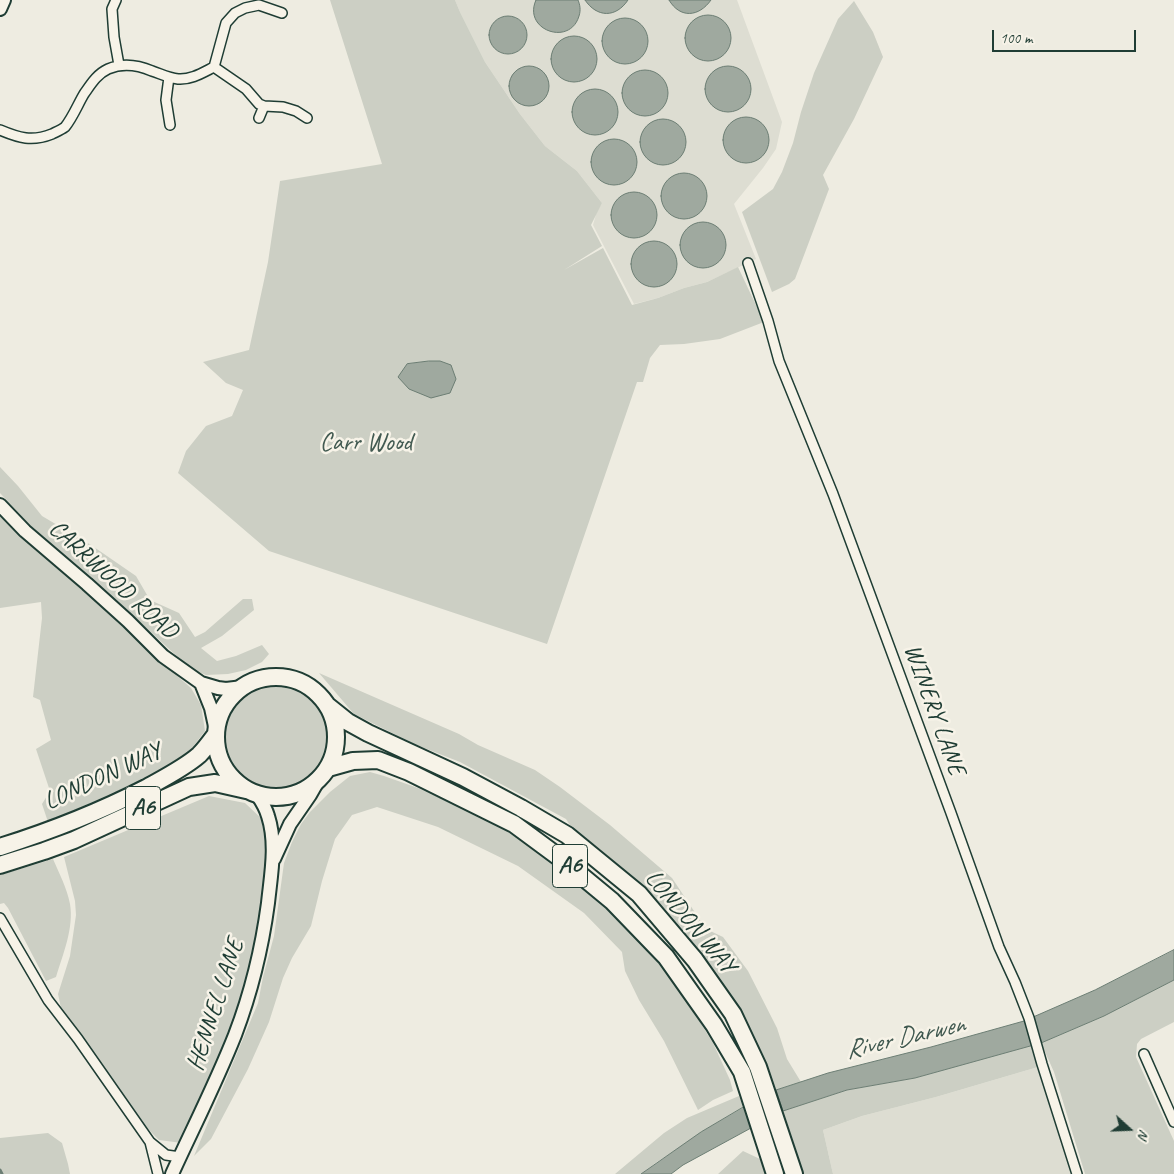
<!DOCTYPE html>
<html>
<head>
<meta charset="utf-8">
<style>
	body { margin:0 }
	#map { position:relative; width:1174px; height:1174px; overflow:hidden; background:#eeece1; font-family:Caveat,sans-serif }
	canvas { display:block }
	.north { position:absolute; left:1104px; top:1104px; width:50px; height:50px; -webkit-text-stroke:4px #f7f3e8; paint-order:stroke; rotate:110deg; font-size:14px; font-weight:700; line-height:20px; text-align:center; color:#1f3d34 }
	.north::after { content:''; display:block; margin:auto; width:18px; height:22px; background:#1f3d34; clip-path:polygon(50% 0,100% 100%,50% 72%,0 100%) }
	.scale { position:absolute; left:992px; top:30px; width:144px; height:22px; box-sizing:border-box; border:2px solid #1f3d34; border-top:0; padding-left:6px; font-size:15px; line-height:18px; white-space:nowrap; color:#1f3d34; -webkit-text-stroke:4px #f7f3e8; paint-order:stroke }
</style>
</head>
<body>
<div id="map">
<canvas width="1174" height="1174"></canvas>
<div class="north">N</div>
<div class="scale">100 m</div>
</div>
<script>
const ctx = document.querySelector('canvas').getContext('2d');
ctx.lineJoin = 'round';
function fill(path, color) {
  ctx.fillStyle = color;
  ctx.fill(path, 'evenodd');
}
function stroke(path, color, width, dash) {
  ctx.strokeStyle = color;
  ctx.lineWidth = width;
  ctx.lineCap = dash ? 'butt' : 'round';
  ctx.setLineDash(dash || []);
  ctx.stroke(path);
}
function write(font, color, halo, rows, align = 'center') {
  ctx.font = font + ' Caveat,sans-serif';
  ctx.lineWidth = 5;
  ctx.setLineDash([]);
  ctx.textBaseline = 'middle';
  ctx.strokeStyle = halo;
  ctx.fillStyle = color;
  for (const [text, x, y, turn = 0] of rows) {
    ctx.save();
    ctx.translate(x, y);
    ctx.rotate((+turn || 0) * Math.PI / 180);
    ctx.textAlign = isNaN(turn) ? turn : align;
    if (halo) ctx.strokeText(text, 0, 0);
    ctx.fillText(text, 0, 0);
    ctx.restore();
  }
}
const built = new Path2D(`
	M455,0H737L782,122L776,149L763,168L734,204L756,259L707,282L684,288L658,298L634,304L593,225L597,211L602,203L577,171L545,146L520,114L485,62L460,12Z
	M1038,1067L1074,1174H833L823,1130L862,1116L936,1097Z`);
const green = new Path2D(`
	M330,0H455L460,12L485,62L520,114L545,146L577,171L602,203L591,225L602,246L564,270L603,248L632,305L658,298L684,288L707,282L738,267L764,322L720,339L684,344L660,345L650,358L643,382H637L547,644L269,551L178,473L186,451L206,426L232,416L243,390L226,383L203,362L249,350L268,262L280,181L382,164Z
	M854,1L873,32L883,57L854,119L823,175L829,189L795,279L789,284L772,292L742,212L773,189L782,172L793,143L801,112L814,73L838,19Z
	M0,467L18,486L42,516L91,545L136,576L150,600L179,613L195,637L205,632L243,599H252L254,610L222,636L201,648L217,661L236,656L262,645L269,654L262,662L246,670L228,674L206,675L196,671L182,661L126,609L30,525L0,493Z
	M0,514L30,545L117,619L142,645L191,688L201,705L205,731L189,752L163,769L135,783L48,822L42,804L50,791L36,749L51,740L40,700L33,697L42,618L41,602L0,608Z
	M319,673L459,734L478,745L535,770L560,787L610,825L672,878L706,929L723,937L748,971L777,1028L787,1059L801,1082L776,1090C751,1024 715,969 668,916C657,904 646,890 634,879C623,869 611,859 600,849C588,840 573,832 566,819L460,762L414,744L354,714Z
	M225 738a51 51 0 1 1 102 0a51 51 0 1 1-102 0Z
	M370,772L384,776L418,788L495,823L566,871L590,891L625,926L648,950L684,996L713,1043L730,1080L733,1091L713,1100L698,1110L664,1041L639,1000L625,971L622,952L584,913L518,866L438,827L377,807L352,815L335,839L322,881L311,926L292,958L283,978L269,1022L248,1069L211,1139L194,1156L258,1003L263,977L274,936L284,863L292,842L301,824L310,812L330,792L350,776Z
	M209,796L245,803L263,820L269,855L254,960L225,1051L182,1143L159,1140L145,1126L61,1008L58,994L70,956L76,915L75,901L64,857Z
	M53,859C59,873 67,888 70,904C74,928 63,954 56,977L46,981L8,908L4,903L0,904V875Z
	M1174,980V1022L1141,1039L1137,1044L1136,1057L1174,1141V1174H1085L1054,1072L1041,1043L1104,1016Z
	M1032,1045L1038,1067L936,1097L862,1116L823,1130L833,1174H802L796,1150L783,1111L847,1090L915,1078Z
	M739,1096L744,1107L657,1162L641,1174H615L664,1133L687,1118Z
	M48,1133L62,1143L68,1164L70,1174H0V1138Z
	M743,1151L760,1159L765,1174H718Z`);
const water = new Path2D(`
	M536,0H578C580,5 581,10 579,16C570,47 522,30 536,0Z
	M585,0H628C616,18 597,18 585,0Z
	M669,0H711C699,17 680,19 669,0Z
	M685 38a23 23 0 1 1 46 0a23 23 0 1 1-46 0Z
	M489 35a19 19 0 1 1 38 0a19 19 0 1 1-38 0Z
	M602 41a23 23 0 1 1 46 0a23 23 0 1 1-46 0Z
	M551 59a23 23 0 1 1 46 0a23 23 0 1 1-46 0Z
	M705 89a23 23 0 1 1 46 0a23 23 0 1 1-46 0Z
	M509 86a20 20 0 1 1 40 0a20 20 0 1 1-40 0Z
	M622 93a23 23 0 1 1 46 0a23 23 0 1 1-46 0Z
	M572 112a23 23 0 1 1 46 0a23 23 0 1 1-46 0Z
	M723 140a23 23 0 1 1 46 0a23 23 0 1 1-46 0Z
	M640 142a23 23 0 1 1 46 0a23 23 0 1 1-46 0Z
	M591 162a23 23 0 1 1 46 0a23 23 0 1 1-46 0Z
	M661 196a23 23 0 1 1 46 0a23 23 0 1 1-46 0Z
	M611 215a23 23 0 1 1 46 0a23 23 0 1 1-46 0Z
	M680 245a23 23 0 1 1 46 0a23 23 0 1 1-46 0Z
	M631 264a23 23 0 1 1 46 0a23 23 0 1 1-46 0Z
	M429,361H440L451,365L456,379L450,393L431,398L409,389L398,377L407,364Z
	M1174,950V980L1104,1016L1041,1043L915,1078L847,1090L783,1111L776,1090L828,1073L931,1047L1024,1021L1095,990Z
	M744,1107L751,1128L683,1165L671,1174H641L701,1132Z`);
const stream = new Path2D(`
	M0,1170L2,1174`);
const street = new Path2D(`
	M116,0L112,9L114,37L119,65
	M214,67L246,89L259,104L264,106L283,107L296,111L307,118
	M169,77L166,100L170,125
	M259,118L264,106
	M0,130C19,138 32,142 52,134C56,132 61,130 65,127C73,117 78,104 84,94C91,84 97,74 108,69C122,63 138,65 152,71C161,74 169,78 178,79C191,80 202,73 214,67L226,23L235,13L245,8L259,5L282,13
	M748,263L768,321L779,361L833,494L951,813L999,947L1015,982L1029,1018L1042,1064L1077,1174
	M0,918L48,1000L78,1039L150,1142L166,1155L180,1157
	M1144,1054L1174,1122
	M150,1142L158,1174`);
const secondary = new Path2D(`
	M0,9L4,0
	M0,505L25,531L87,584L128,621L163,656L201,683L218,688L226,689L243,687
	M201,683L211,708L216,731
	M274,859L290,824L310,795L318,781
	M172,1174C193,1128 216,1083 235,1035C251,993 262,948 268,903C271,874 277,844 268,816C266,809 262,802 258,796`);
const highway = new Path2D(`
	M216 737a60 60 0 1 1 120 0a60 60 0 1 1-120 0Z
	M328,706L348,722L368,733L463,777L521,808L567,835L639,894L695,960L733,1014L758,1067L794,1174
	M328,768L353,761L378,760L409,772L514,824L560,858L612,901L666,957L714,1025L742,1072L775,1174
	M0,847C51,831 99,812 146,788C164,778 184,768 199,755C205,749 210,742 216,734
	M0,865L44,851L74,840L189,787L215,783L246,790`);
const shields = [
	[143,808,35],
	[570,866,35]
];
const shieldNames = [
	["A6",143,808],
	["A6",570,866]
];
const parkNames = [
	["Carr Wood",366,443]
];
const streetNames = [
	["CARRWOOD ROAD",113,580,42],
	["WINERY LANE",934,710,70],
	["LONDON WAY",103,777,-25],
	["LONDON WAY",690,922,50],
	["HENNEL LANE",216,1005,-72]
];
const waterNames = [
	["River Darwen",905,1038,-13]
];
fill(built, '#ddddd2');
fill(green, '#cccfc4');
fill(water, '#9fa99f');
stroke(water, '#6c7e74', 1);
stroke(stream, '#6c7e74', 3);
stroke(street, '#1f3d34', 12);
stroke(secondary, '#1f3d34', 16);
stroke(highway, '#1f3d34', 20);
stroke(street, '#f7f3e8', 9);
stroke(secondary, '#f7f3e8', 12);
stroke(highway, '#f7f3e8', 16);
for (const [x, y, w] of shields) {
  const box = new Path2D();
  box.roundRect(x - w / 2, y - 21.5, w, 43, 4);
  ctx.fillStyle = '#f7f3e8';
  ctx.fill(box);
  stroke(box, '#1f3d34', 1);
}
write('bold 24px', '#1f3d34', null, shieldNames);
write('25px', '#425a51', '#f7f3e8', parkNames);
write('25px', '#1f3d34', '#f7f3e8', streetNames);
write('italic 26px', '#3f584f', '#f7f3e8', waterNames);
</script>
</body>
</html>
